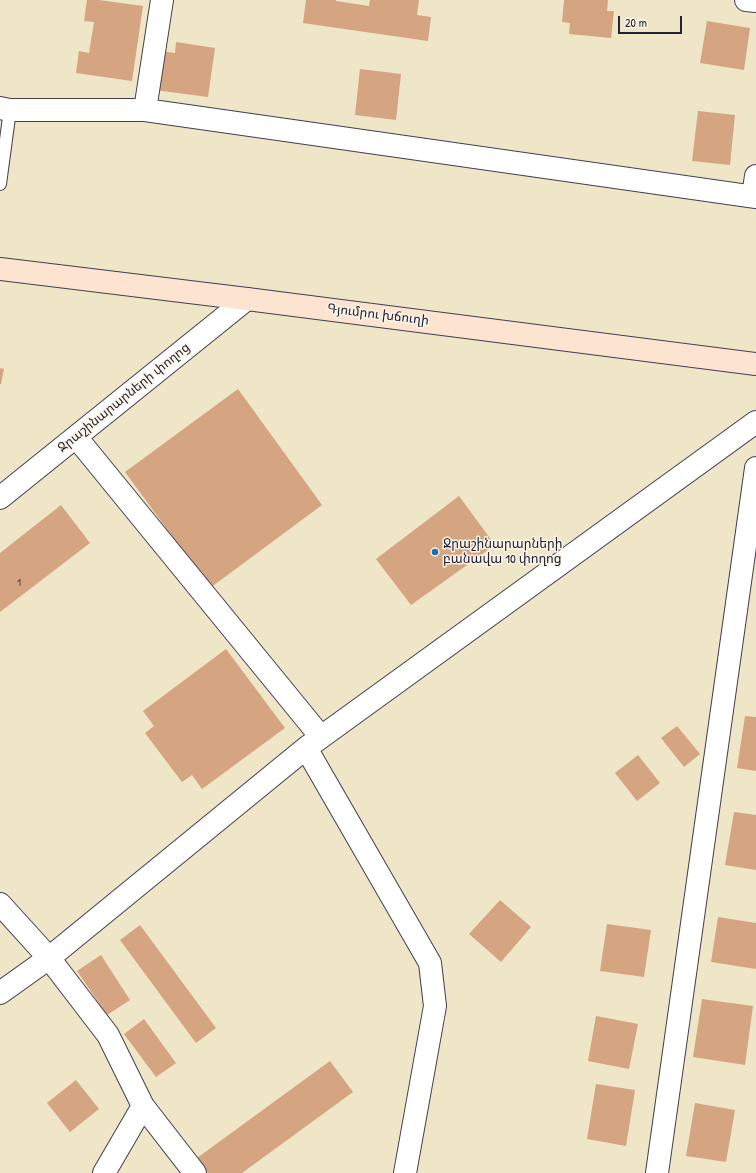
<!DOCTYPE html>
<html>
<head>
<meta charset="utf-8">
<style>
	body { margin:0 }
	#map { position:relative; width:756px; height:1173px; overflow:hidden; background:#efe5c7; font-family:"Patrick Hand",sans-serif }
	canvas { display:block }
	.scale { position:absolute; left:618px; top:16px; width:64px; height:18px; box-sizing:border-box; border:2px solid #22223b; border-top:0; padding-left:5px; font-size:12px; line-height:14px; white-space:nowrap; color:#22223b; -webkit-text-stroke:3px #fcf5e5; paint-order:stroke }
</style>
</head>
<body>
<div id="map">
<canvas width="756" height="1173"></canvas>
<div class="scale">20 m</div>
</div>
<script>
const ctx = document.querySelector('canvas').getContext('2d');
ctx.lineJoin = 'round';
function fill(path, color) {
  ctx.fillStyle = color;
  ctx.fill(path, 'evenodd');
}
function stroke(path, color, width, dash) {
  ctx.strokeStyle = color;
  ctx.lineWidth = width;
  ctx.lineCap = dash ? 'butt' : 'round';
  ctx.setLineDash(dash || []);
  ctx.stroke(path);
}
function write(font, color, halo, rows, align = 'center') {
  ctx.font = font + ' "Patrick Hand","Noto Sans Armenian",sans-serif';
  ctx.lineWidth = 3;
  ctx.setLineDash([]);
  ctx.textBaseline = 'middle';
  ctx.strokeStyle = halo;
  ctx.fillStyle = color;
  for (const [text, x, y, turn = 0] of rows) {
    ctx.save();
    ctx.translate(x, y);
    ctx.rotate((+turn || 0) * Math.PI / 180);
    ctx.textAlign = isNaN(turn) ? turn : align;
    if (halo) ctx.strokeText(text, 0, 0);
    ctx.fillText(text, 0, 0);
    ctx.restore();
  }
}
const building = new Path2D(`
	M87,0H99L143,6L132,81L76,73L79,51L89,53L94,22L84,21Z
	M306,0H336V1L369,6L370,0H419L417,15L431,17L428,41L303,23Z
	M564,0H608L607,11H614L611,38L569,34L570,23L562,22Z
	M707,21L750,28L744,70L700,63Z
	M176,42L215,48L208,97L155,90L161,51L175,53Z
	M360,69L401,74L396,120L355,115Z
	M698,111L735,115L730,165L692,161Z
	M0,368L4,369L1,384H0Z
	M238,389L322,505L210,588L125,472Z
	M459,496L495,545L411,605L376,559Z
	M61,505L90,543L0,612V553Z
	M226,649L285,728L202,789L192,775L182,782L145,733L154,726L143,711Z
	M745,716L756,717V771L737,768Z
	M677,726L700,754L684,767L661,738Z
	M638,755L660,783L637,801L615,773Z
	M734,812L756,815V870L725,865Z
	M500,900L531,927L501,962L469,934Z
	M718,917L756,923V969L711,962Z
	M607,924L651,930L644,977L600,971Z
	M140,925L216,1028L196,1043L120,940Z
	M101,955L130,1000L107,1015L77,971Z
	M702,999L753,1006L745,1065L693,1057Z
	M596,1016L638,1024L629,1069L588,1061Z
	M144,1019L176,1063L156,1077L124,1034Z
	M330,1061L353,1092L242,1173H208L197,1158Z
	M76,1080L99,1109L70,1132L47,1103Z
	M596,1084L635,1090L626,1146L587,1139Z
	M695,1103L735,1110L726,1162L686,1156Z`);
const service = new Path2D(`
	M0,184L10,110`);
const minor = new Path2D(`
	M746,0L756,1
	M0,108L10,110H145L756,197
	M145,110L162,0
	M753,196L756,176
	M76,437L321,737
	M0,498L247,299
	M306,748L430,963L435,1006L405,1173
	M0,904L49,958L108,1035L143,1106L195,1173
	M0,993L49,958L306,748L756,422
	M104,1173L143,1106
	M657,1173L756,468`);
const secondary = new Path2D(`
	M0,269L247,299L756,364`);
const markers = [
	[435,552,4,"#1f6fb2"]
];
const numberNames = [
	["1",19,583]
];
const streetNames = [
	["Գյումրու խճուղի",378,315,7],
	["Ջրաշինարարների փողոց",124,398,-39]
];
const poiNames = [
	["Ջրաշինարարների",443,545],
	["բանավա 10 փողոց",443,560]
];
fill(building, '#d5a480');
stroke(service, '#413f50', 14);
stroke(minor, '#413f50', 24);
stroke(secondary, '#413f50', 24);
stroke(service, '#fff', 12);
stroke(minor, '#fff', 22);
stroke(secondary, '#fde4d0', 22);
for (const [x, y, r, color] of markers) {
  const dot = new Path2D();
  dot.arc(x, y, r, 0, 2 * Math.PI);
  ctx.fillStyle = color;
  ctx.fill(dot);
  stroke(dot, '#fcf5e5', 1.5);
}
write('11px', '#4f424c', null, numberNames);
write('13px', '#22223b', '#fcf5e5', streetNames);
write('13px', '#22223b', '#fcf5e5', poiNames, 'left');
</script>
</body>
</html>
